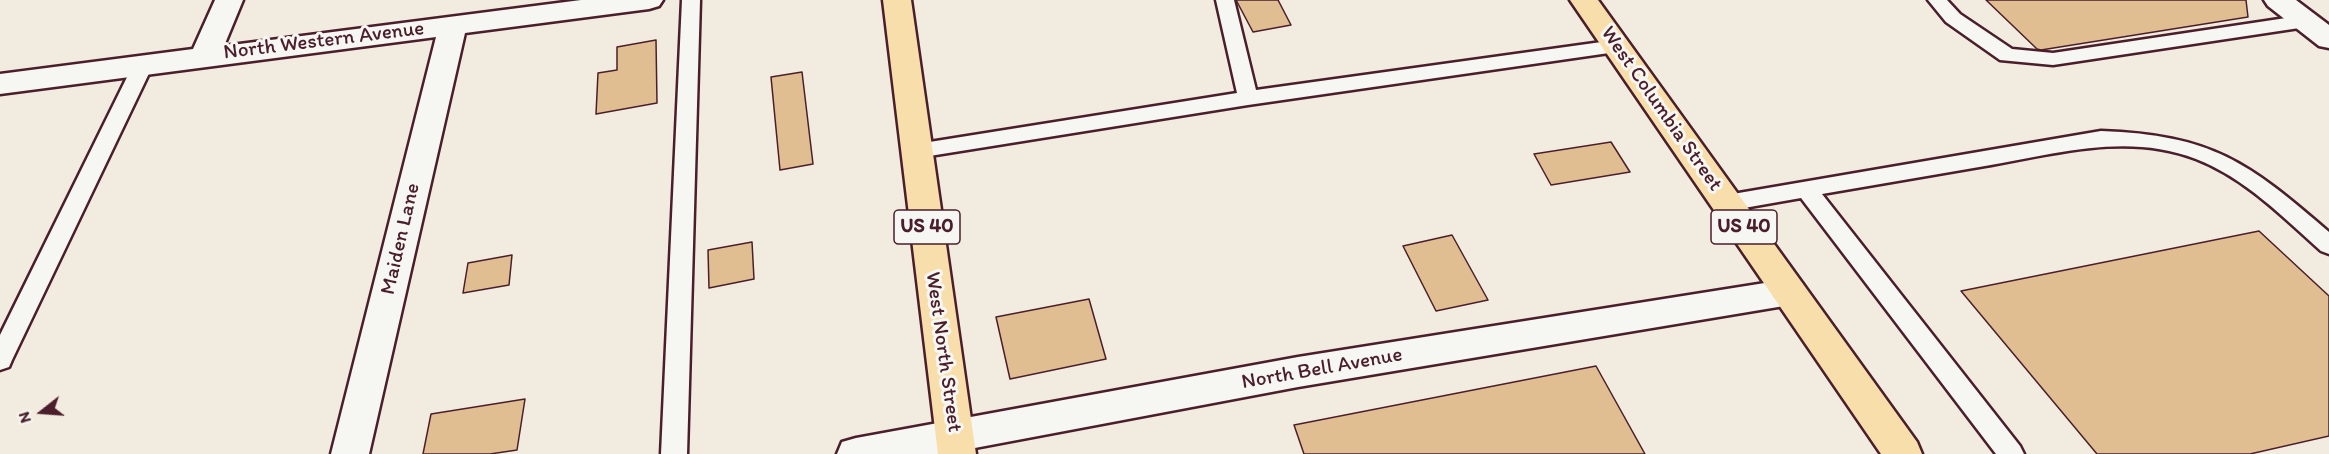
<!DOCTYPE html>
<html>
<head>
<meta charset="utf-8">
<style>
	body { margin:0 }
	#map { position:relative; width:2329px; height:454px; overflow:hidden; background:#f2ebdf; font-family:Itim,sans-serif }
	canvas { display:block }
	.north { position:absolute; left:12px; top:382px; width:60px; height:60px; -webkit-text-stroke:4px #f6f6f2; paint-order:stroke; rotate:253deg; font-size:16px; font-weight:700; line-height:24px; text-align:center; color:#4a1f2b }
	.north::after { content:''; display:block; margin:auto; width:21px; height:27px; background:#4a1f2b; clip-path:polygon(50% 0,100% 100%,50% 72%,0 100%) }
</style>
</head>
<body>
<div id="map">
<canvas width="2329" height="454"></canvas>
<div class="north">N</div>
</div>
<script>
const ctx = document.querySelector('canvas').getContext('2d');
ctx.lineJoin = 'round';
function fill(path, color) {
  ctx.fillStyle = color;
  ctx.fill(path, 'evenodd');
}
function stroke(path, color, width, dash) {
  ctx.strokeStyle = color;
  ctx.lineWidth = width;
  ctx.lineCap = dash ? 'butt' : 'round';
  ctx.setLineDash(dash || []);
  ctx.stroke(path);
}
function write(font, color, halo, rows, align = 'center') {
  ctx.font = font + ' Itim,sans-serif';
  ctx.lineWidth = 6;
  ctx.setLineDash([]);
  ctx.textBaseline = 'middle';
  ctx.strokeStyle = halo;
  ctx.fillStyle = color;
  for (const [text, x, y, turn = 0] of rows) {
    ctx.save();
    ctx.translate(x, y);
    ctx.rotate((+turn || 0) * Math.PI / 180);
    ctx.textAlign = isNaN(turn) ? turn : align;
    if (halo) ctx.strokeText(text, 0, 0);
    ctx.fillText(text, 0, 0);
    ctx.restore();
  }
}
const building = new Path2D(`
	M1236,0H1278L1291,25L1253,32Z
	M1986,0H2246L2248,17L2041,50L2037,49Z
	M656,40L657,103L596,114L598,73L617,70V47Z
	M802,72L813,164L780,170L771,77Z
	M1611,142L1630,172L1551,185L1534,154Z
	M2259,231L2329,296V436L2250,454H2097L1961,291Z
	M1452,235L1488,300L1436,311L1403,246Z
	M752,242L754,279L709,288L708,250Z
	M512,255L509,285L463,293L468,263Z
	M1089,299L1106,359L1010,379L996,317Z
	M1596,366L1645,454H1304L1294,425Z
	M525,399L517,450L490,454H423L431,414Z`);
const service = new Path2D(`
	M682,0H700L687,454H661Z
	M1216,0H1234L1256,90L1616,40L1623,41L1626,46L1623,51L1616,52L1248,105L917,158L909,156L906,151L909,146L917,144L1237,93Z
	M1928,0H1947L1960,14L2012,49L2053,53L2306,15L2313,17L2316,21L2313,25L2306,27L2053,65L2000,60L1946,22Z
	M143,58L150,60L153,65L12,360L9,367L0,370V335L133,65L136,60Z
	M2101,131C2212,135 2248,162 2329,232V254L2321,251C2283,217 2245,178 2196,159C2128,132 2054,154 1985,166C1931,175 1876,185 1822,194L2020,446L2024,454H1996L1801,198L1727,211L1719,209L1716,203L1719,197L1727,195Z`);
const minor = new Path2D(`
	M215,0H243L224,46L581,0H663L659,6L649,9L465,33L369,454H331L436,37L0,94V74L193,49Z
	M1790,279L1802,283L1807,292L1802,301L1790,305L1298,387L943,454H837L842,442L856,438L1298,357Z`);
const tertiary = new Path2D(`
	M2264,0H2296L2329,25V48L2319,46L2268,6Z`);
const primary = new Path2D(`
	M883,0H911L976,454H938Z
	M1570,0H1598L1917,442L1922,454H1881Z`);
const shields = [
	[927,227,66],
	[1744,227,66]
];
const shieldNames = [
	["US 40",927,227],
	["US 40",1744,227]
];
const streetNames = [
	["North Western Avenue",324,41,-7],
	["West Columbia Street",1661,109,55],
	["Maiden Lane",401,239,-77],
	["West North Street",943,352,82],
	["North Bell Avenue",1322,369,-10]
];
fill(building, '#e0be92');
stroke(building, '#4a1f2b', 1.5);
stroke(service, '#4a1f2b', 5);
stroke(minor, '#4a1f2b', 5);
stroke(tertiary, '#4a1f2b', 5);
stroke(primary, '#4a1f2b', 5);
fill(service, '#f6f6f2');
fill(minor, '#f6f6f2');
fill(tertiary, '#f6f6f2');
fill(primary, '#f8deab');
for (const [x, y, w] of shields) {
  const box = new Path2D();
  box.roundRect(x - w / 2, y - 17, w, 34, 4.5);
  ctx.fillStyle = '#f6f6f2';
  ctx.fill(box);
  stroke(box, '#4a1f2b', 1.5);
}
write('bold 20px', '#4a1f2b', null, shieldNames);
write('21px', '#4a1f2b', '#f6f6f2', streetNames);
</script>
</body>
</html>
